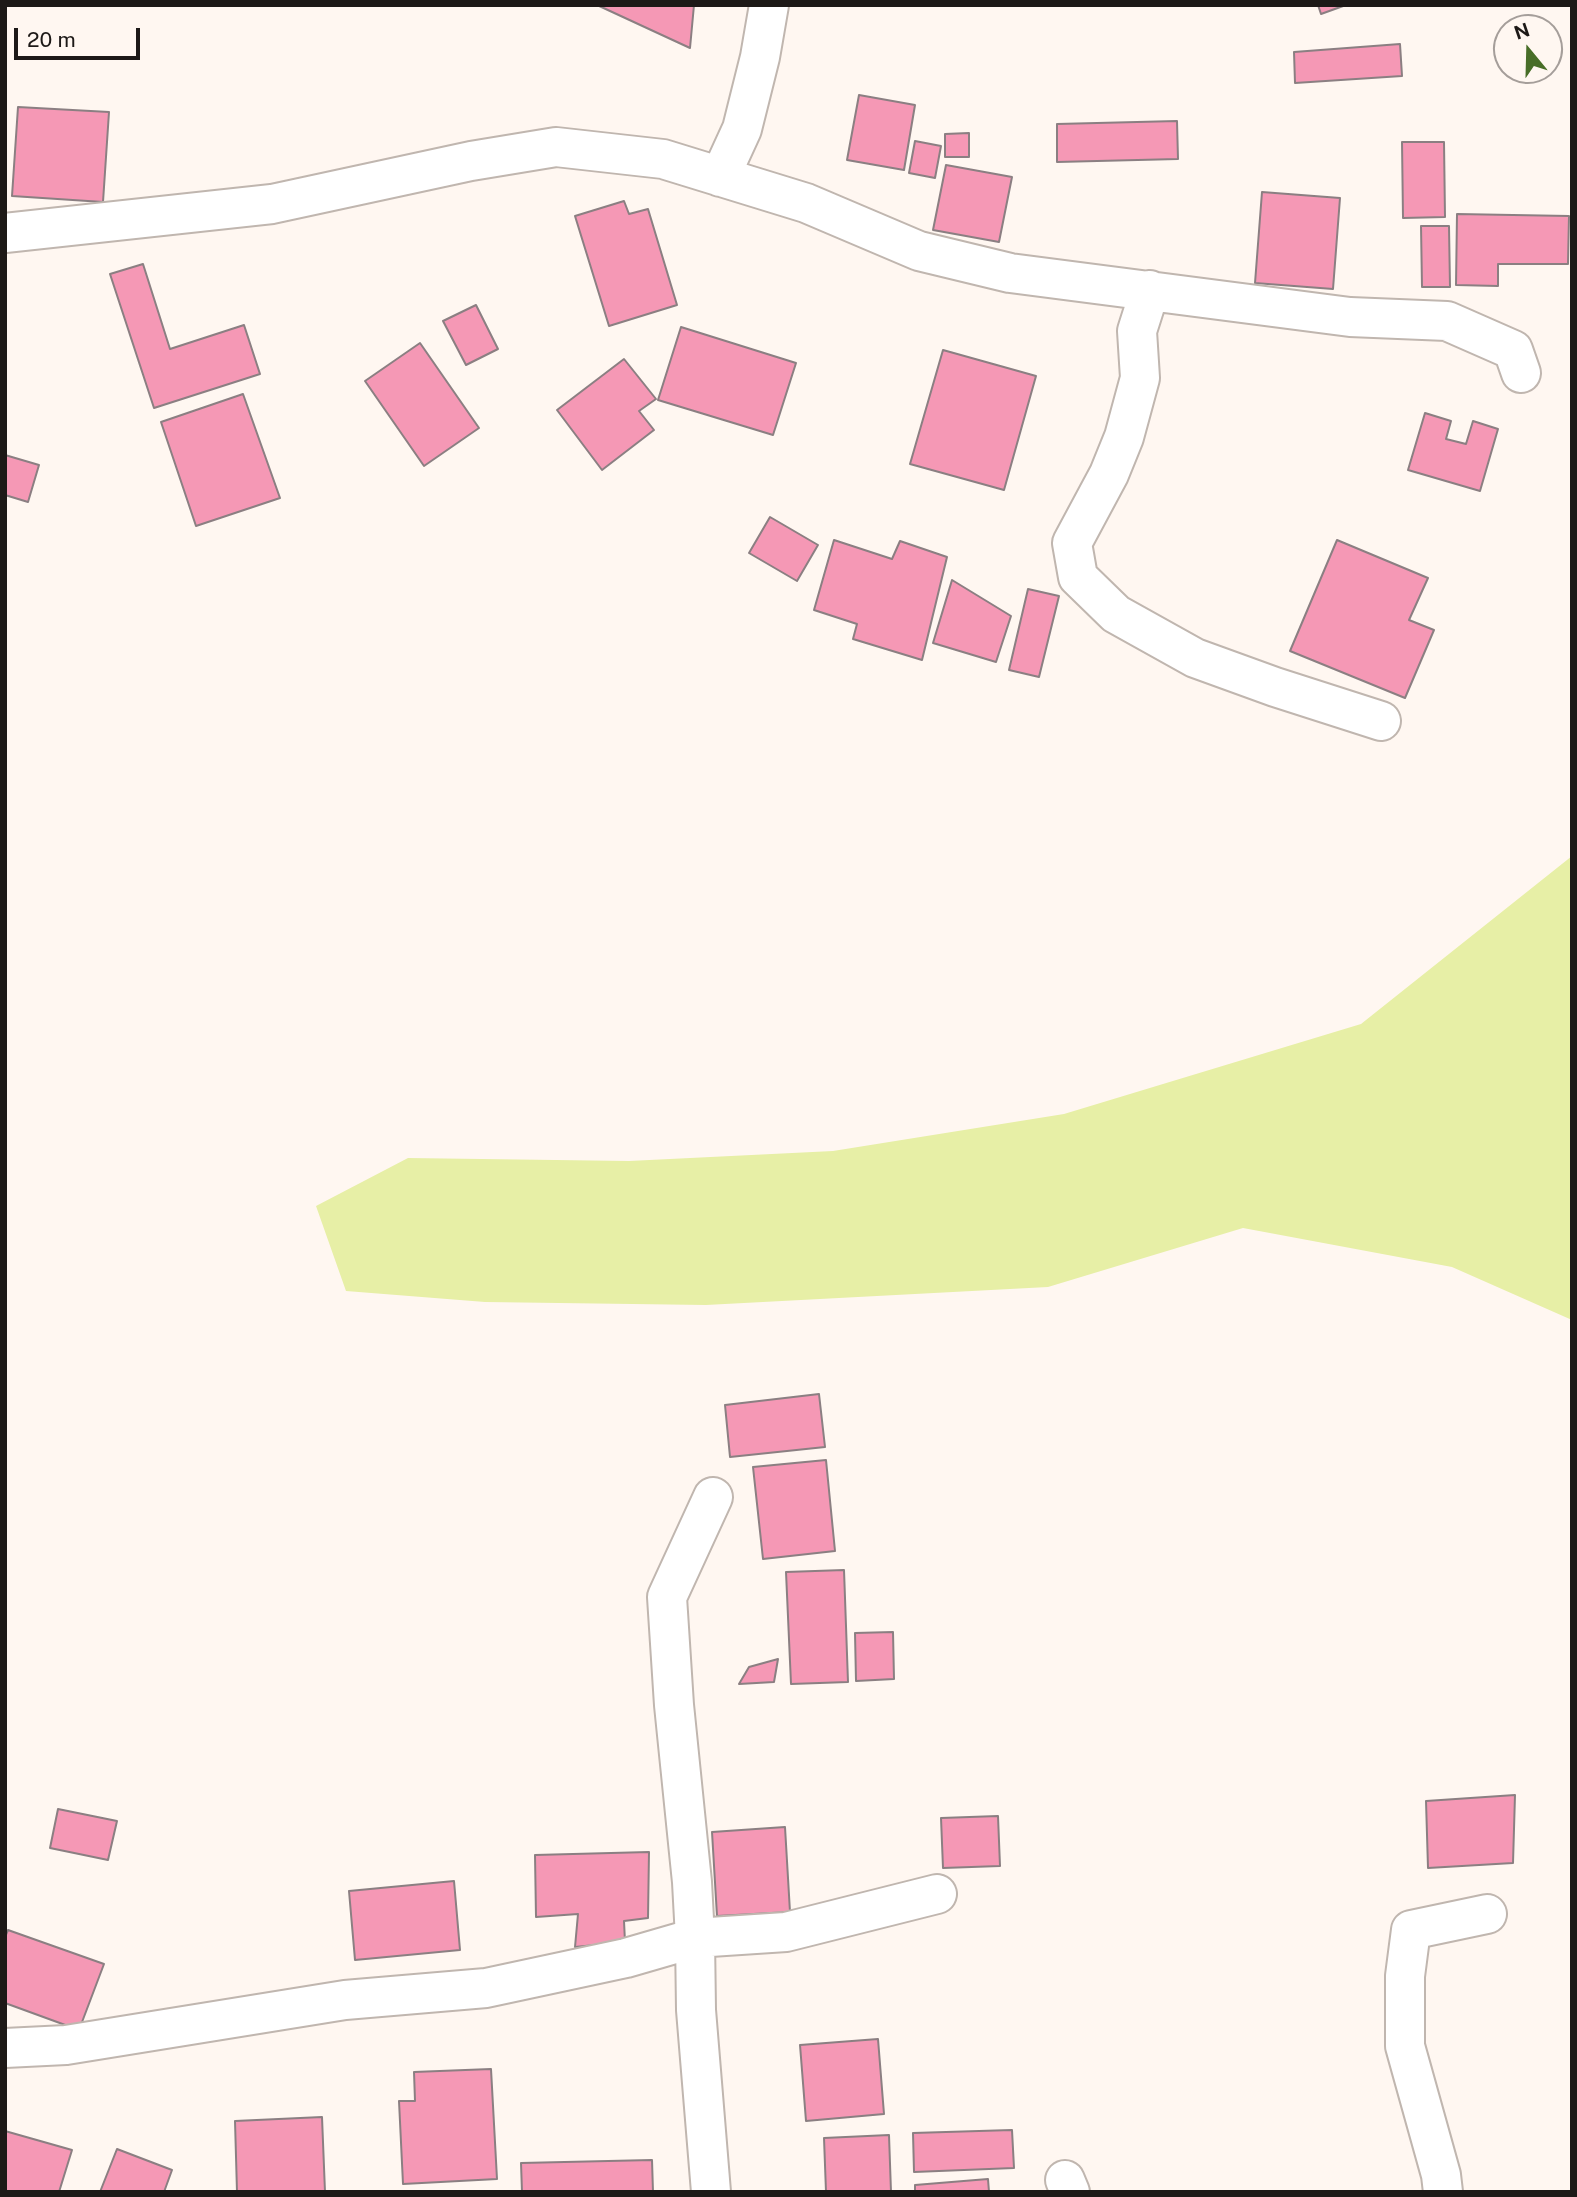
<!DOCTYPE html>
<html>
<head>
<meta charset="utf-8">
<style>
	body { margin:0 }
	#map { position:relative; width:1577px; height:2197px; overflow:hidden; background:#fff7f1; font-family:"Public Sans",sans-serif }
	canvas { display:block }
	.frame { position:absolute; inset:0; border:7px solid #1d1917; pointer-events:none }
	.north { position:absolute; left:1493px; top:14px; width:70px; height:70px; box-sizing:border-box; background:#fff7f1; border:2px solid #a59e9a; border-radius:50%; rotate:341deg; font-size:19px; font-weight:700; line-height:28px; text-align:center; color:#1d1917 }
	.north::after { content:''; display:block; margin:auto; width:24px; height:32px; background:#486e28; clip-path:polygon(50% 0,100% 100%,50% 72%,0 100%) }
	.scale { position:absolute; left:14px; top:28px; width:126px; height:32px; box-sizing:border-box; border:4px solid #1d1917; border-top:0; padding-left:9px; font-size:21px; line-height:24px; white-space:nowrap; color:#1d1917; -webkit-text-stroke:5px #fff7f1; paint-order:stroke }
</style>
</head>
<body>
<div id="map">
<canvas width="1577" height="2197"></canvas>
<div class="frame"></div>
<div class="north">N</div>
<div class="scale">20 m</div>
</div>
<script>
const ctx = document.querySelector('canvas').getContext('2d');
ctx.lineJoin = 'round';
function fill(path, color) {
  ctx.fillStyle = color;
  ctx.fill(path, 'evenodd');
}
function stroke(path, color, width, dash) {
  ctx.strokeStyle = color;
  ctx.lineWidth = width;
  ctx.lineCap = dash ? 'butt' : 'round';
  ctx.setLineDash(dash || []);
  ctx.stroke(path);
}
const green = new Path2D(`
	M1572,856V1320L1452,1267L1243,1228L1048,1287L706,1305L485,1302L346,1291L316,1206L408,1158L629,1161L833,1151L1064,1114L1361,1024Z`);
const building = new Path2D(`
	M597,5H694L690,48Z
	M1318,5H1346L1321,14Z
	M1400,44L1402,76L1295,83L1294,52Z
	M859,95L915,105L904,170L847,160Z
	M18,107L109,112L103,202L12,196Z
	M1177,121L1178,159L1057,162V124Z
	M969,133V157H945V134Z
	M915,141L941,146L935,178L909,173Z
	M1402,142H1444L1445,217L1403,218Z
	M946,165L1012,177L999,242L933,230Z
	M1262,192L1340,198L1333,289L1255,283Z
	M624,201L629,214L648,209L677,305L609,326L575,216Z
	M1457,214L1569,216L1568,264H1498V286L1456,285Z
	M1421,226H1449L1450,287H1422Z
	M143,264L170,349L244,325L260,374L154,408L110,274Z
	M476,305L498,349L466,365L443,321Z
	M681,327L796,363L773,435L658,400Z
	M420,343L479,428L424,466L365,381Z
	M943,350L1036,376L1004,490L910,464Z
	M624,359L656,399L639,411L654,430L602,470L557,410Z
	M243,394L280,498L196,526L161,422Z
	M1425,413L1451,421L1446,439L1466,444L1473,421L1498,429L1480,491L1408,470Z
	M5,455L39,465L28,502L5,495Z
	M770,517L818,545L797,581L749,553Z
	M834,540L892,559L900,541L947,557L922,660L853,639L857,624L814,610Z
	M1337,540L1428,578L1409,620L1434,630L1405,698L1290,651Z
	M952,580L1011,616L996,662L933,643Z
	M1028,589L1059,596L1039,677L1009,670Z
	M819,1394L825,1447L730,1457L725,1405Z
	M826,1460L835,1551L763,1559L753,1467Z
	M844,1570L848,1682L791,1684L786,1572Z
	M893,1632L894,1679L856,1681L855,1633Z
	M778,1659L774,1682L739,1684L749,1667Z
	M1515,1795L1513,1863L1428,1868L1426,1801Z
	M58,1809L117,1821L108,1860L50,1848Z
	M998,1816L1000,1866L943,1868L941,1818Z
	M785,1827L790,1912L717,1916L712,1832Z
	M649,1852L648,1918L624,1921L625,1942L575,1947L578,1914L536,1917L535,1855Z
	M454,1881L460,1950L355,1960L349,1891Z
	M8,1930L104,1964L79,2030L5,2003V1937Z
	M878,2039L884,2114L806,2121L800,2045Z
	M491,2069L497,2179L403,2184L399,2101H415L414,2072Z
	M322,2117L325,2192H237L235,2121Z
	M1012,2130L1014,2168L914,2172L913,2133Z
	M5,2131L72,2150L59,2192H5Z
	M889,2135L891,2192H826L824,2138Z
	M117,2149L172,2170L164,2192H100Z
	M652,2160L653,2192H522L521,2163Z
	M988,2179L989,2192H915V2185Z`);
const street = new Path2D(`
	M720,177L742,129L760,57L769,5
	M5,233L272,204L471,161L556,147L663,159L806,203L919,251L1010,273L1350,317L1447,321L1513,350L1521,373
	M1150,290L1137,331L1140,378L1124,437L1109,474L1072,543L1078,577L1116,614L1195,658L1275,687L1381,721
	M5,2048L66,2045L345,2000L486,1988L626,1958L695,1938L786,1932L937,1894
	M1065,2180L1070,2192
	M711,2192L696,2010L695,1938L692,1882L674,1705L667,1597L713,1497
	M1443,2192L1441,2175L1405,2046V1976L1411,1930L1487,1914`);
fill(green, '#e7efa6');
fill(building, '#f598b5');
stroke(building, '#8b7f82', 2);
stroke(street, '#c0b6af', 42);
stroke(street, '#fff', 38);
</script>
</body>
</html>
